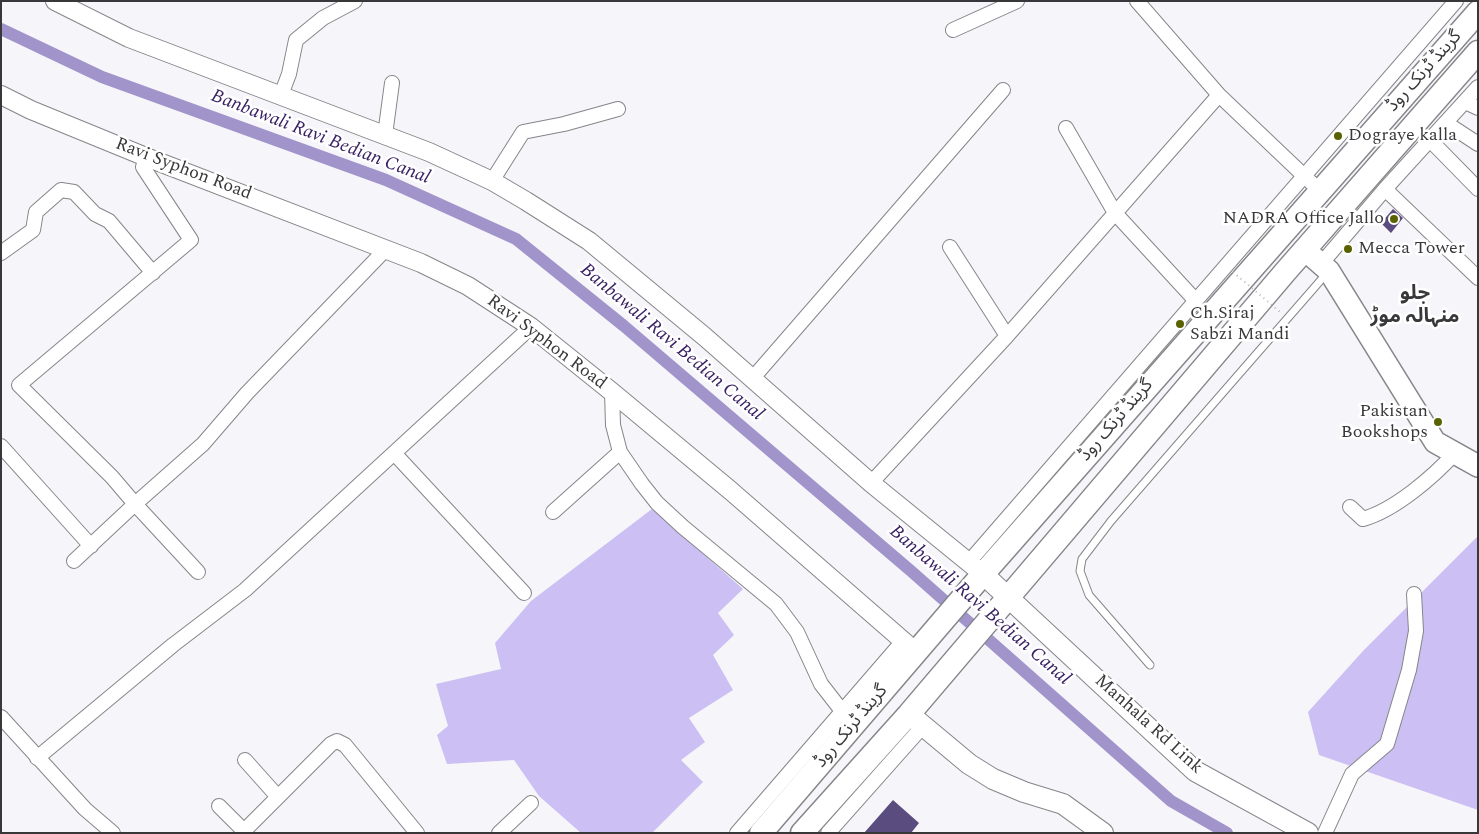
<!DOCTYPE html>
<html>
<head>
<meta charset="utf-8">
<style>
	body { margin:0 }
	#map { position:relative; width:1479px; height:834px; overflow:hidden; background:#f6f5fa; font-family:Spectral,serif }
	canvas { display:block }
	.frame { position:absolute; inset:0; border:2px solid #38383a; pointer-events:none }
</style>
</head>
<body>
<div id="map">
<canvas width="1479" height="834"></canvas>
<div class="frame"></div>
</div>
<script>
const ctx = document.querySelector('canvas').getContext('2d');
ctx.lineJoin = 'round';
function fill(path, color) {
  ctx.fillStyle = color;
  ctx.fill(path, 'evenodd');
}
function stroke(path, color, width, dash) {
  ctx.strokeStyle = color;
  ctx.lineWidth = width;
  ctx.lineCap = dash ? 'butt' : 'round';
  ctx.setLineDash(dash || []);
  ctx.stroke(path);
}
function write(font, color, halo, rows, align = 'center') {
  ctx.font = font + ' Spectral,"Noto Sans Arabic",serif';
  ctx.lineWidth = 5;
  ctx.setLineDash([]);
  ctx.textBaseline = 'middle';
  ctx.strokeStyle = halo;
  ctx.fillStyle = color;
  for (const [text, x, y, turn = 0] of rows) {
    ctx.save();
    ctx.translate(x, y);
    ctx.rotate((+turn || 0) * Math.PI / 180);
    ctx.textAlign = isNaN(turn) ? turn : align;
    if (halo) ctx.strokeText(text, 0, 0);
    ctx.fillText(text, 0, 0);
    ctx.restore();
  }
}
const green = new Path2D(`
	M652,509L743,589L718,613L734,635L713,655L733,690L689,718L705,742L681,760L703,782L652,833H581L539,796L514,760L447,764L437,735L448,726L436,684L501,669L495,643L531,601Z
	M1478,536V810L1319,755L1308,712L1363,651Z`);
const canal = new Path2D(`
	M1,29L102,77L386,180L516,239L624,326L911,571L1171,801L1227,833`);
const building = new Path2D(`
	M1393,209L1403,218L1391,233L1381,223Z
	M893,800L919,823L911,833H864Z`);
const service = new Path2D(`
	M1150,665L1089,595L1080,571L1082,559L1111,521L1327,273`);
const minor = new Path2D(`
	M1137,1L1219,95L1319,190
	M953,30L1017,1
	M281,95L289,74L296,40L323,18L355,1
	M1465,102L1478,108
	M1446,123L1478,144
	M1066,128L1115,213L1196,301
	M385,135L392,83
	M1430,140L1478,189
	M146,157L143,167L191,240L19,385L112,477L135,504L203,444L247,393L386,249
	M492,181L523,132L564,124L618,109
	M1385,189L1478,278
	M950,247L1007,336
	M1,253L33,230L36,212L61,190L74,192L95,214L109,221L153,273
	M1321,264L1385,189L1478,87
	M752,379L1003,90
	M612,392L613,425L620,452L642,484L657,503L683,527L776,604L797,632L821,684L842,711L856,723
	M1,446L91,546
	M394,453L524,593
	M871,483L1007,336L1219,95
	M1350,507L1363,519C1395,510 1433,477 1455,453
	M553,512L620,452
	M74,561L135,504L198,572
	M968,563L1456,1
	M1,717L85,809L113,833
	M37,758L173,645L245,590L531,327
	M245,760L278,797
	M219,806L244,831
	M242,833L331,744L337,741L345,745L417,833
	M499,833L531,803
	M737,833L903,641
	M828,833L923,726
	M1325,833L1352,774L1387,744L1409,670L1416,631L1414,594`);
const tertiary = new Path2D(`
	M55,1L129,38L429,152L492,181L526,201L589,241L705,337L871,483L983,574
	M1,95L31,110L146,157L421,263L468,286L531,327L612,392L731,491L916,652`);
const secondary = new Path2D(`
	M983,574L1195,771L1308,833
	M909,714L969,764L993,779L1024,792L1063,804L1103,833`);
const primary = new Path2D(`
	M1305,250L1329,271L1435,442L1478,466`);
const trunk = new Path2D(`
	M761,833L983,574L1478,12
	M802,833L909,714L1286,271L1478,52`);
const pathBridge = new Path2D(`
	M1233,272L1280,312`);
const markers = [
	[1338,136,5,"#5a6200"],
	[1394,219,5,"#5a6200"],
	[1348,249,5,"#5a6200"],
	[1180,324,5,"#5a6200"],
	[1438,422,5,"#5a6200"]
];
const streetNames = [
	["گرینڈ ٹرنک روڈ",1425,72,-48],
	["Ravi Syphon Road",183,170,21],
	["Ravi Syphon Road",546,343,37],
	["گرینڈ ٹرنک روڈ",1117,421,-49],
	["Manhala Rd Link",1148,725,42],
	["گرینڈ ٹرنک روڈ",852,727,-50]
];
const poiNames = [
	["Dograye kalla",1348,136],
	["NADRA Office Jallo",1384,219,"right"],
	["Mecca Tower",1358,249],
	["Ch.Siraj",1190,314],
	["Sabzi Mandi",1190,335],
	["Pakistan",1428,412,"right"],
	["Bookshops",1428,433,"right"]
];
const waterNames = [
	["Banbawali Ravi Bedian Canal",320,138,21],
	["Banbawali Ravi Bedian Canal",671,343,40],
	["Banbawali Ravi Bedian Canal",979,606,41]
];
const quarterNames = [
	["جلو",1415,295],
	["منہالہ موڑ",1415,318]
];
fill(green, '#cbbff3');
stroke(canal, '#a194cb', 12);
fill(building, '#5a4c7e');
stroke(service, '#868589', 9);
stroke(minor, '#868589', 16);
stroke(tertiary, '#868589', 20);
stroke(secondary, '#868589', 22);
stroke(primary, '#868589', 24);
stroke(trunk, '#868589', 25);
stroke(service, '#fff', 7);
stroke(minor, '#fff', 14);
stroke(tertiary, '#fff', 18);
stroke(secondary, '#fff', 20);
stroke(primary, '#fff', 21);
stroke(trunk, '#fff', 22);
stroke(pathBridge, '#b3b2b6', 2, [1, 4]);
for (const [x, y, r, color] of markers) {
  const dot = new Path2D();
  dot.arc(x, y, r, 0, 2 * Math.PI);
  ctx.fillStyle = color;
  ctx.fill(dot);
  stroke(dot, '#fff', 2);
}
write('18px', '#38383a', '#fff', streetNames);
write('18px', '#38383a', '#fff', poiNames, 'left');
write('italic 19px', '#392163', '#fff', waterNames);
write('bold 20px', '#38383a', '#fff', quarterNames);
</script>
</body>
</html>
